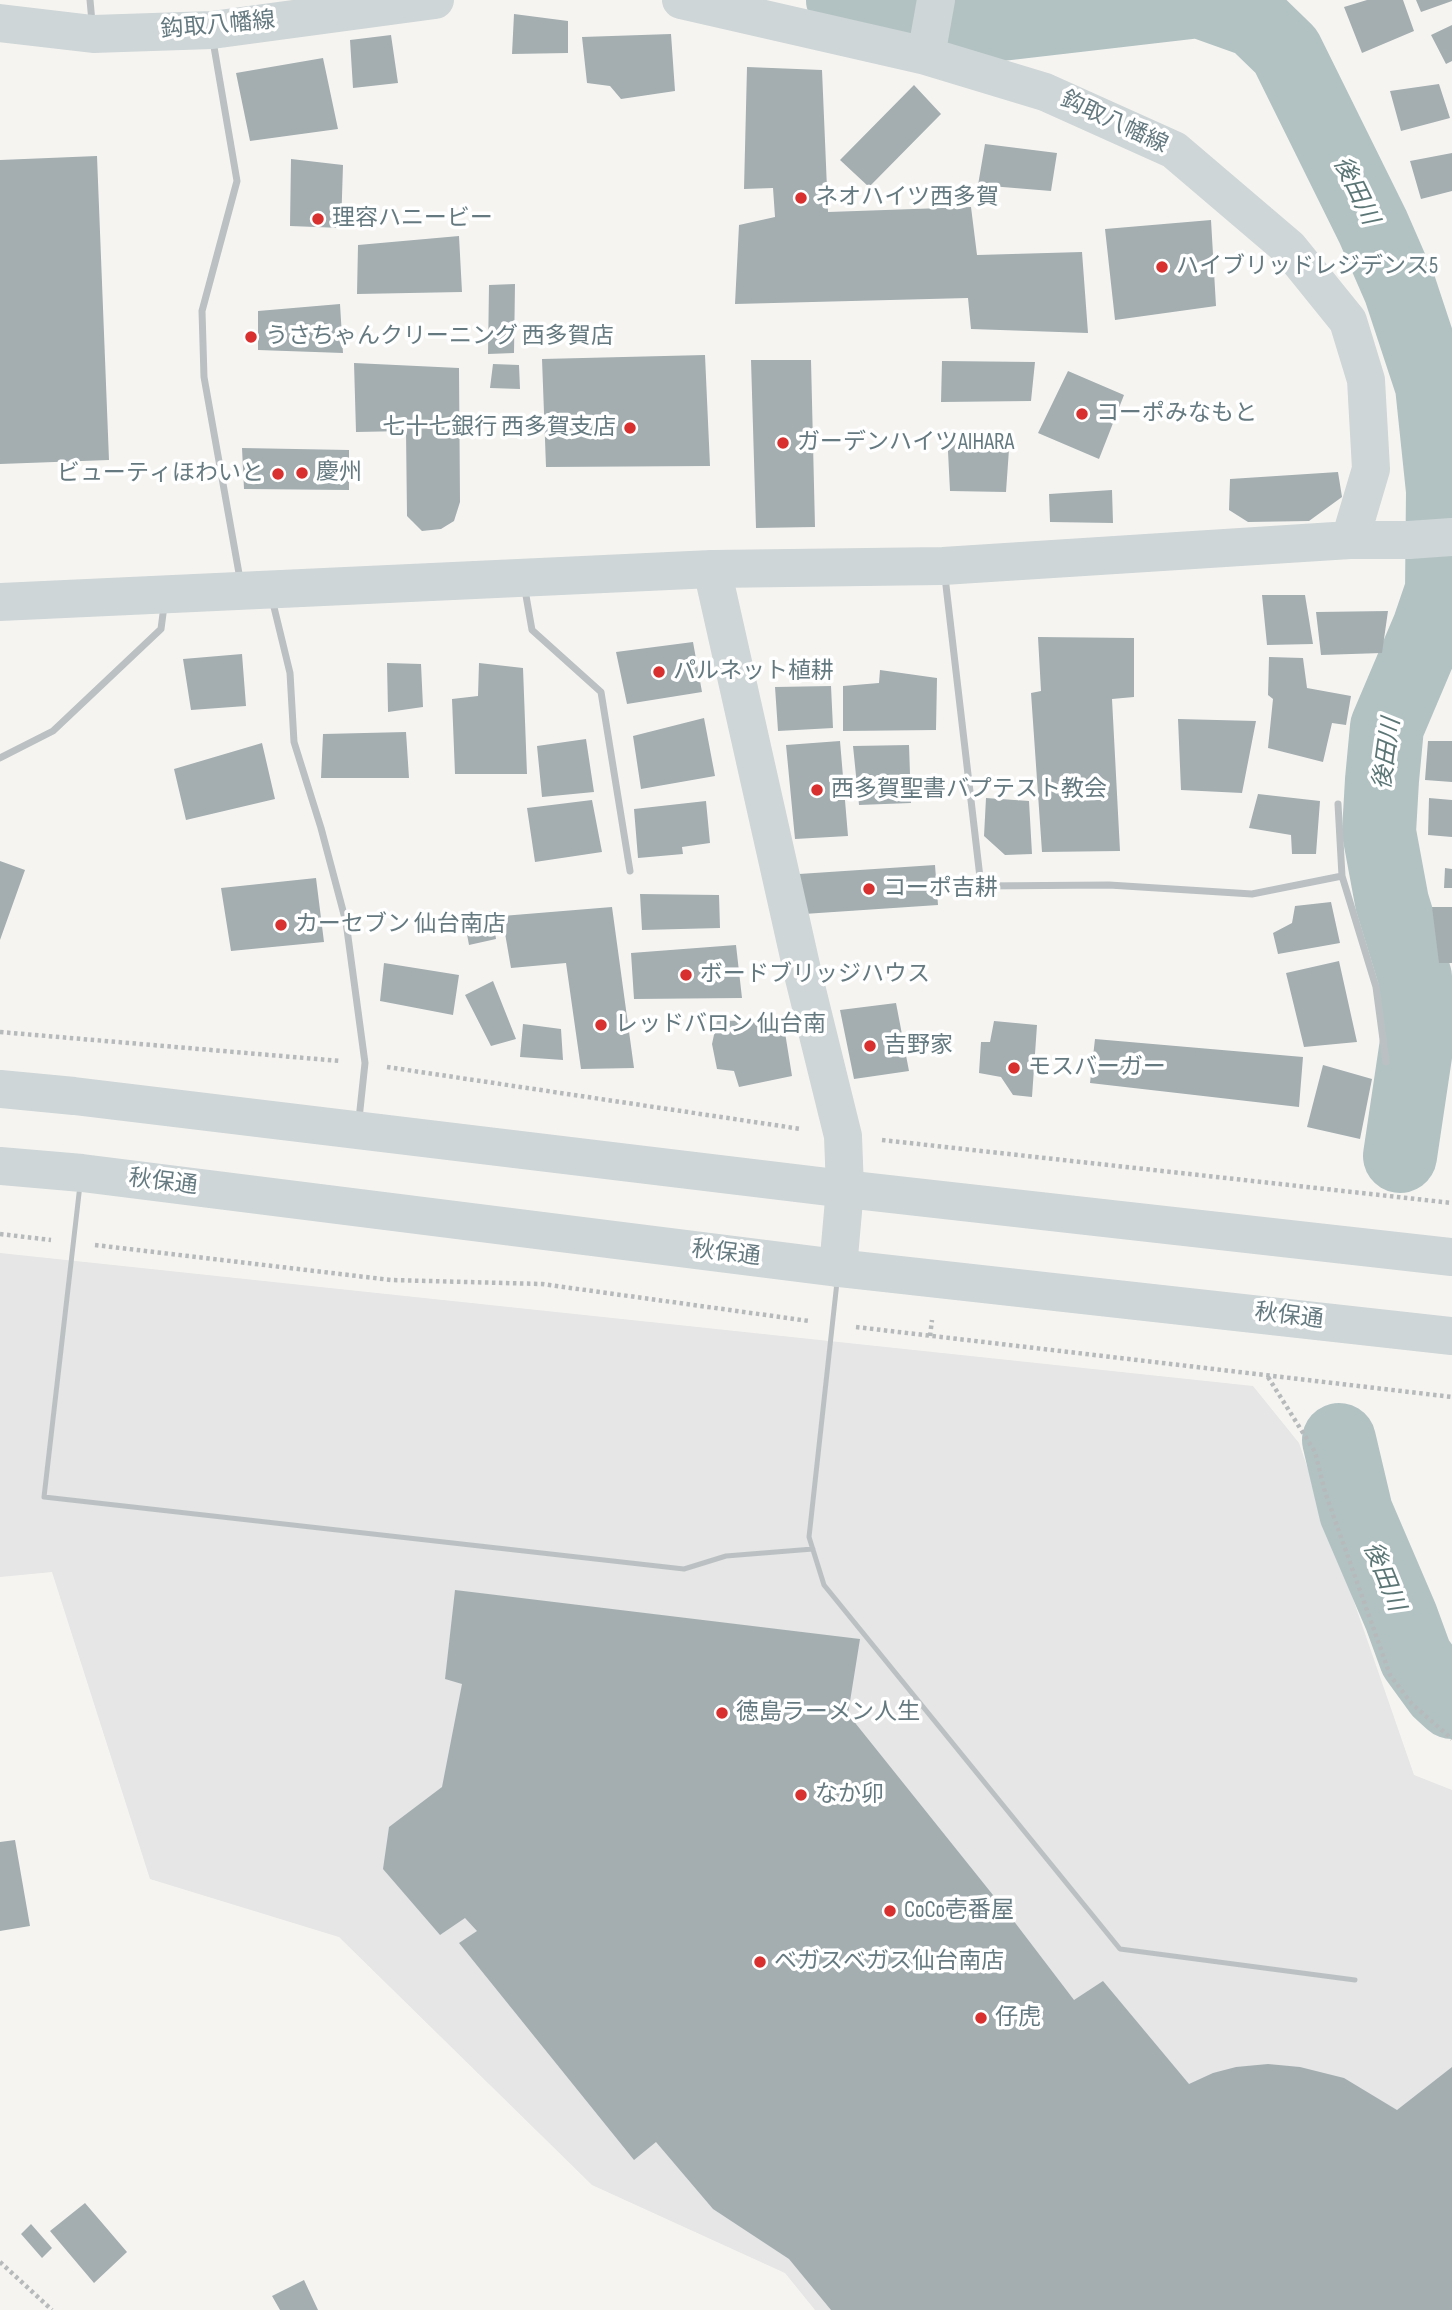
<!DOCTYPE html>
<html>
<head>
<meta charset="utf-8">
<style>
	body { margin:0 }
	canvas { display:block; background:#f5f4f1 }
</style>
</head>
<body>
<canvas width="1452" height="2310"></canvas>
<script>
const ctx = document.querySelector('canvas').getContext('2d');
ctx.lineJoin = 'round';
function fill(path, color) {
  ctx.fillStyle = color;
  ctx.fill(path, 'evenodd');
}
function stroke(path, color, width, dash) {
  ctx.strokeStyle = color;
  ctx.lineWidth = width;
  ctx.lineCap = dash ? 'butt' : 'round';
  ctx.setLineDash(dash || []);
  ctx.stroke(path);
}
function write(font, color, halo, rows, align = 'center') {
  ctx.font = font + ' "Sofia Sans Condensed","Noto Sans JP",sans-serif';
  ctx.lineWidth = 7;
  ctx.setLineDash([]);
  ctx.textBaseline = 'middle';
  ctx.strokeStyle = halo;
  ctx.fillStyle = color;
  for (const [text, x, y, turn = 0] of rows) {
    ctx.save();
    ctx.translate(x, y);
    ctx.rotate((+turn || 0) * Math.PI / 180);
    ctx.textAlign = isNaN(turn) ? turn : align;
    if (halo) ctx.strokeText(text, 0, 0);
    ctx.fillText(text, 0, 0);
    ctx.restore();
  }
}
const built = new Path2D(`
	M0,1253L1253,1386L1299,1443L1414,1775L1452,1790V2310H815L785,2273L592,2185L339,1937L150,1879L52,1572L0,1577Z`);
const river = new Path2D(`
	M843,0L975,27L1199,1L1255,21L1286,51L1373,227L1400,289L1432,386L1443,491L1442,590L1429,628L1387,727L1382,780L1379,832L1392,902L1415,977L1417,1042L1400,1156
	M1339,1440L1356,1512L1401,1617L1416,1658L1440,1691L1452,1702`);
const building = new Path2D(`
	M1367,0H1403L1414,31L1362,53L1344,7Z
	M1416,0H1452V1L1421,12Z
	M514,14L568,21V53L512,54Z
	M1452,25V61L1446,64L1431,35Z
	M671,34L675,91L621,99L610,86L587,83L582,37Z
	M391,35L398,83L353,88L350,40Z
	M323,58L338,129L250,141L236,73Z
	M747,67L822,70L828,212L971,207L977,255L1082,252L1088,333L971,329L968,298L735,304L739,225L775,217L773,188L744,189Z
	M1439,84L1450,118L1401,131L1390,91Z
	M914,85L941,114L869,187L840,160Z
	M985,144L1057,153L1051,191L978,185Z
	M1452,153V191L1421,199L1410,161Z
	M97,156L109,460L0,464V160Z
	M291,159L343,165L341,228L290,226Z
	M1211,220L1216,306L1115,320L1105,229Z
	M459,236L462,292L357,294L358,245Z
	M515,284L514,353L488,354L489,285Z
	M340,304L343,353L258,350V311Z
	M705,355L710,466L546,467L542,359Z
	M751,360H811L815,527L756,528Z
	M942,361L1035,362L1031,401L941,402Z
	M354,363L459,368L460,502L454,521L441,529L422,531L407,516L406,431L356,432Z
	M493,364L519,365L520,389L490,388Z
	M1068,371L1124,395L1099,459L1038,433Z
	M947,432L1010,435L1006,492L950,491Z
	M242,448L349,450V490L244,489Z
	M1338,472L1342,497L1309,521L1248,522L1229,510L1230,479Z
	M1112,490L1113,523L1050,522L1049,494Z
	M1262,595H1305L1313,644L1267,645Z
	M1388,611L1382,653L1321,655L1316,612Z
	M1038,637L1134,638V697L1112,699L1120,851L1042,852L1031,693L1041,691Z
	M693,642L702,692L627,704L616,652Z
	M242,654L246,706L191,710L183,659Z
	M1269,657L1303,658L1307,688L1351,696L1346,725L1332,723L1323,762L1268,748L1273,699L1268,695Z
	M387,663L421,664L423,707L388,712Z
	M479,663L523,668L527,774H455L452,699L478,696Z
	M880,670L937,678L936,730L843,731V686L879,683Z
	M831,686L833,728L778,731L775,687Z
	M704,718L715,776L641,789L633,736Z
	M1178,719L1256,721L1242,793L1181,790Z
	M406,732L409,778H321L323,734Z
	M586,739L594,792L542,797L537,746Z
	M840,741L848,836L795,839L786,745Z
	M1428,741H1452V782L1425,780Z
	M262,743L275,799L186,820L174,769Z
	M909,745L911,803L859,805L853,746Z
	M1258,794L1320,801L1316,854H1292L1291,835L1249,828Z
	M986,798L1029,801L1032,854L1005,855L984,836Z
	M1429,798L1452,800V837L1428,835Z
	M592,800L602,852L535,862L527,808Z
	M706,801L710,843L682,847L683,854L638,858L634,809Z
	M0,861L25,870L0,940Z
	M935,865L938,905L804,914L799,874Z
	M1445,868L1452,869V888H1444Z
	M316,878L324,942L231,951L221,888Z
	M640,894L719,895L720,928L642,930Z
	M1331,902L1340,943L1278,954L1273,933L1292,923L1295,906Z
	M612,907L634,1068L581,1069L566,963L511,968L502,916Z
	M1432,907H1452V963H1439Z
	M492,911L496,939L469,945L464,918Z
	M736,945L742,998L634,999L631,953Z
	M1339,961L1357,1042L1304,1047L1286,973Z
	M384,963L459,975L453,1015L380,1001Z
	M493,981L516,1039L491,1046L465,995Z
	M896,1003L909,1071L854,1079L840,1010Z
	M783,1020L792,1076L739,1087L734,1071L717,1069L712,1044L717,1021Z
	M994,1021L1037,1025L1032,1097L1013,1095L1001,1077L979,1073L981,1042H990Z
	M523,1024L561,1029L563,1060L520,1057Z
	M1095,1039L1303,1057L1299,1107L1090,1083Z
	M1323,1065L1372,1079L1360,1139L1307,1127Z
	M455,1590L860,1639L848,1714L1013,1920L1074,2000L1103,1981L1189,2084L1213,2073L1236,2067L1268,2064L1300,2067L1344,2078L1397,2110L1452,2067V2310H831L789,2259L713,2209L656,2142L634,2160L459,1943L477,1931L465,1918L440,1935L383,1869L389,1827L442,1787L462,1684L445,1679Z
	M15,1840L30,1926L0,1931V1842Z
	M85,2203L127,2252L94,2283L50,2231Z
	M31,2224L52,2248L42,2258L21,2234Z
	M304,2280L318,2310H280L272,2296Z`);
const path = new Path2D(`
	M0,1032L340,1061
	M387,1067L801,1129
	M882,1140L1452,1203
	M0,1234L51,1240
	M95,1245L391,1280L542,1284L809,1321
	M856,1327L1452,1397
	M930,1336L932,1320
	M1268,1377L1315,1452L1325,1492L1390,1675L1412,1704L1452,1739
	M0,2262L52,2310`);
const lane = new Path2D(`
	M80,1185L44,1497L684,1569L726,1556L813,1549
	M837,1282L809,1537L824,1585L1120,1949L1355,1980`);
const street = new Path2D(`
	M90,0L92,22
	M213,41L237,181L202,311L204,377L240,579
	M945,577L981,886L1109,885L1252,894L1342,876
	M525,590L532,630L601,692L630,871
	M272,599L290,673L294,742L321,828L346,922L365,1063L359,1119
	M0,758L53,731L161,629L164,606
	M1338,804L1342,876L1376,987L1386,1062`);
const secondary = new Path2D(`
	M681,0L926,56L1045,92L1174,150L1289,248L1348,321L1366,380L1371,469L1350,540
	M0,23L93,34L212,30L435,0
	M926,56L936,0
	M712,569L802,970L843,1136L845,1189L838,1268
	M0,602L712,569L943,566L1350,540H1409L1452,537`);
const highway = new Path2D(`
	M0,1089L74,1096L845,1189L1452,1257
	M0,1166L82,1173L838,1268L1452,1336`);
const markers = [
	[801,198,7,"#d7302e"],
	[318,219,7,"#d7302e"],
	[1162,267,7,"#d7302e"],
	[251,337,7,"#d7302e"],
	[1082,414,7,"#d7302e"],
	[630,428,7,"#d7302e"],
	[783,443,7,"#d7302e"],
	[302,473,7,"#d7302e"],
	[278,474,7,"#d7302e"],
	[659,672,7,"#d7302e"],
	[817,790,7,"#d7302e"],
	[869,889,7,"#d7302e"],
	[281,925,7,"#d7302e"],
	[686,975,7,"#d7302e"],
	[601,1025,7,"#d7302e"],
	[870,1046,7,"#d7302e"],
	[1014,1068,7,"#d7302e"],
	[722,1713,7,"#d7302e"],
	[801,1795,7,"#d7302e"],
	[890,1911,7,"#d7302e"],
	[760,1962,7,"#d7302e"],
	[981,2018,7,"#d7302e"]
];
const streetNames = [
	["鈎取八幡線",218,26,-5],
	["鈎取八幡線",1114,123,25],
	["秋保通",163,1183,7],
	["秋保通",726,1254,7],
	["秋保通",1289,1317,7]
];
const poiNames = [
	["ネオハイツ西多賀",815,198],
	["理容ハニービー",332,219],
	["ハイブリッドレジデンス5",1176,267],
	["うさちゃんクリーニング 西多賀店",265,337],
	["コーポみなもと",1096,414],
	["七十七銀行 西多賀支店",616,428,"right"],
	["ガーデンハイツAIHARA",797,443],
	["慶州",316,473],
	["ビューティほわいと",264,474,"right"],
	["パルネット植耕",673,672],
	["西多賀聖書バプテスト教会",831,790],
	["コーポ吉耕",883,889],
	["カーセブン 仙台南店",295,925],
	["ボードブリッジハウス",700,975],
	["レッドバロン 仙台南",615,1025],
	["吉野家",884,1046],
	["モスバーガー",1028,1068],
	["徳島ラーメン人生",736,1713],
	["なか卯",815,1795],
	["CoCo壱番屋",904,1911],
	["ベガスベガス仙台南店",774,1962],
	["仔虎",995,2018]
];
const waterNames = [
	["後田川",1355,191,64],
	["後田川",1388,754,-82],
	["後田川",1383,1577,68]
];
fill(built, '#e5e6e5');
stroke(river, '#b2c2c3', 74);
fill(building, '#a4aeb1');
stroke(path, '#b6babb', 4.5, [3.5, 3.5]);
stroke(lane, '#bbc1c3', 5);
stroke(street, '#bbc1c3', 7);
stroke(secondary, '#cfd6d7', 38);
stroke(highway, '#cfd6d7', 38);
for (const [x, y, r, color] of markers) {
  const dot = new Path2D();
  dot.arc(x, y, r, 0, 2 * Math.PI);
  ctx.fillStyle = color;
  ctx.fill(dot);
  stroke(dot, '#fff', 2.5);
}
write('23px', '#657a80', '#fff', streetNames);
write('23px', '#657a80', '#fff', poiNames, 'left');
write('italic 24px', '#5c7676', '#fff', waterNames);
</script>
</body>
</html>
